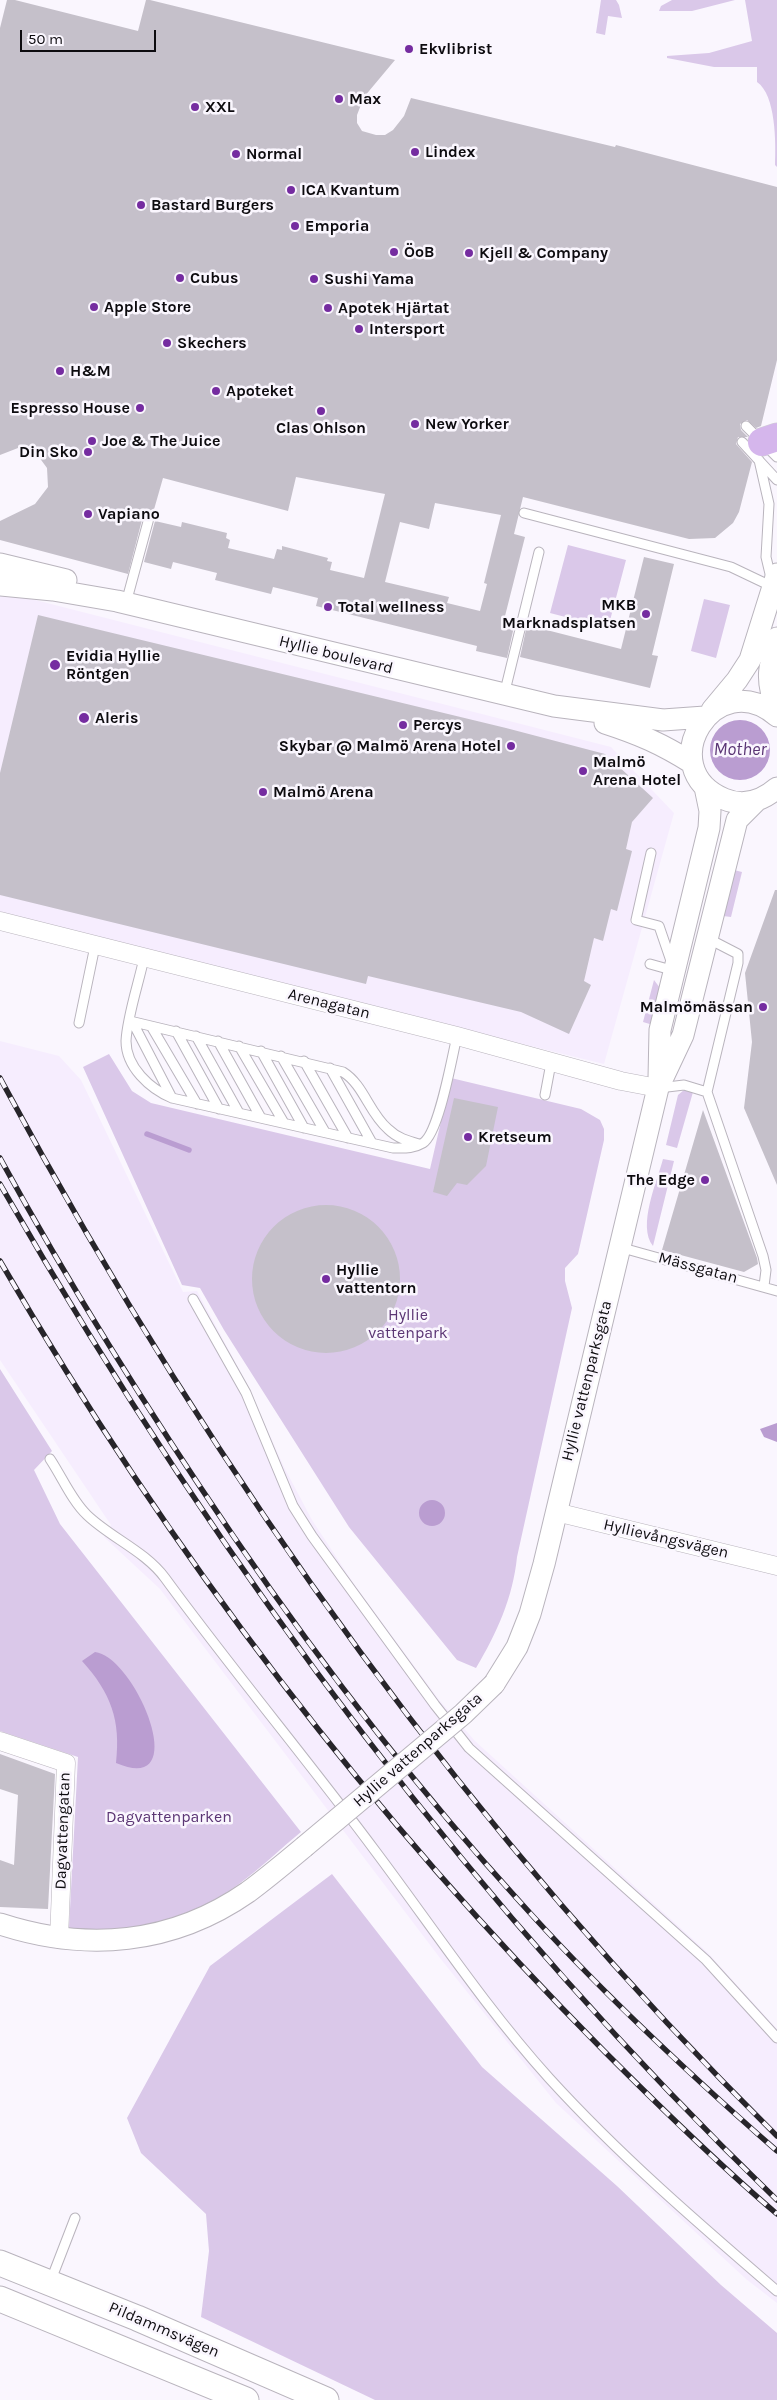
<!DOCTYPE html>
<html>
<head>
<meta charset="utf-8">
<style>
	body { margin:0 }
	#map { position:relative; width:777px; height:2400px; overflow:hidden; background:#faf6fe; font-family:Karla,sans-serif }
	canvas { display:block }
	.scale { position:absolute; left:20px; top:30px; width:136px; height:22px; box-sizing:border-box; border:2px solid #0d0b0f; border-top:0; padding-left:6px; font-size:15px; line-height:18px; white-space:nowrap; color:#0d0b0f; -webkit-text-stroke:4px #faf6fe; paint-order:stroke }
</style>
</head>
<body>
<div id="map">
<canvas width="777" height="2400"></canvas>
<div class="scale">50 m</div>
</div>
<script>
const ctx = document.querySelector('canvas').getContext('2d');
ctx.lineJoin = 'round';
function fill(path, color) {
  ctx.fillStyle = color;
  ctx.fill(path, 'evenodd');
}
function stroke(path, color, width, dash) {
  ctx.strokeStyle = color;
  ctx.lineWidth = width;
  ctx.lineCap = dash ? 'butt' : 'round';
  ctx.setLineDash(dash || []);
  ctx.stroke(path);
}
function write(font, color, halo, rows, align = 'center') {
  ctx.font = font + ' Karla,sans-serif';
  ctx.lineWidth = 5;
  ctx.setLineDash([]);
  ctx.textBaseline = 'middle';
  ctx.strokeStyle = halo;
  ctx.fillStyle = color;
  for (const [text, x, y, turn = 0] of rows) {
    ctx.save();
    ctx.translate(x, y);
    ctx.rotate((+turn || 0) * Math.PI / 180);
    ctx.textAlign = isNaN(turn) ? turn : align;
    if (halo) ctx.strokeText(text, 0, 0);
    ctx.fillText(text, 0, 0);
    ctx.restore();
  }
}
const built = new Path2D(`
	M0,591L611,747L674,813L604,1064L0,916Z
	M0,1041L59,1056L81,1080L183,1292L197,1291L246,1382L284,1467L312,1520L354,1584L440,1701L475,1741L708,1953L777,2029V2303L746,2279L556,2103L440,1958L160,1589L104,1537L111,1525L0,1360Z`);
const green = new Path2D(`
	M601,0H616L619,5L622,18L608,16L605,35L596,33Z
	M672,0H735L692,11H659L661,6Z
	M745,0H777V167L775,165C776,143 776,95 757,82V67H714L667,58V56L709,53L752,41Z
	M568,545L626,560L608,628L550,613Z
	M704,599L730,605L716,658L691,651Z
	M734,870L742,872L731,917L723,916Z
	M654,980L660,988L653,1025L643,1022Z
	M109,1054L132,1091L151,1103L430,1169L451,1078L581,1109L600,1120L604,1129V1140L578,1254L565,1268V1281L572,1308L517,1557C513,1597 497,1633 476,1668L457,1660L349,1527L224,1330L200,1288L182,1285L83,1067Z
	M684,1090L693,1092L677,1148L666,1145L678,1095Z
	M663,1159L674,1161L653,1246C637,1226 657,1182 663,1159Z
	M0,1369L52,1451L34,1470L60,1524L301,1832C280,1849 261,1868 239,1884C191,1919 128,1935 69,1928L78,1757L0,1731Z
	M332,1874L482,2067L617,2186L721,2285L777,2333V2400H375L201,2317L209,2251L206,2214L141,2153L127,2118L210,1966Z`);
const water = new Path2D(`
	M710 750a30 30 0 1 1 60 0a30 30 0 1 1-60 0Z
	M777,1423V1442L764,1437L760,1429Z
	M419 1513a13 13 0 1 1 26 0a13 13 0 1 1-26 0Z
	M95,1652C135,1656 195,1797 116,1763C121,1720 111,1693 82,1661Z`);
const stream = new Path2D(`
	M147,1134L189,1150`);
const building = new Path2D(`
	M7,0H15L138,31L146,0H150L395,60L364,97L357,115V123L362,131L376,135H385L393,130L404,116L411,98L615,147L616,145L777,187V360L761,426L756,428L747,420L740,424L741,430L748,437H738L736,444L752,462L739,512L733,523L715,538L689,539L523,497L514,534L525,537L504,620L515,622L507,658L476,651L477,646L316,606L318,598L273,587L271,594L215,580L217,573L173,562L171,569L144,562L155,521L181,527L182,522L227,533L226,538L230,540L228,548L274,559L277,549L282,550V546L328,558L327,561L332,562L330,570L364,578L385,494L296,477L288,511L163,478L153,513L147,512L143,516L128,574L0,540V521L35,504L48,487L47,468L36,453L27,448H18L0,455V28ZM435,503L501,515L484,583L487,584L480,611L447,603L449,597L385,582L400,522L429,529Z
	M644,557L674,564L652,655L658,656L650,688L520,657L527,625L621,649Z
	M38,615L506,728L605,754L653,798L632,822L626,849L632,851L617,911L611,909L603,941L594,938L584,981L591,985L569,1034L521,1012L368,976L366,984L0,895V773Z
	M775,890H777V1185L744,1108L752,1042L745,973Z
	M454,1098L498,1107L486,1166L467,1185L457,1183L447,1196L433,1192Z
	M703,1110L757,1258L758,1264L744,1272L662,1250Z
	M252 1279a74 74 0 1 1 148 0a74 74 0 1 1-148 0Z
	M0,1754L55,1774L48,1909L0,1907V1860L14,1865L18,1795L0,1789Z`);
const service = new Path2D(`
	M746,426L777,457
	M742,442L777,480
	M759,460L769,504L766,557L771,578
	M524,513L731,567L773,587
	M126,603L149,518
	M504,695L539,552
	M651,853L636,920L659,926L671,961
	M707,938L738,954V963L707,1092L763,1256L766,1270L764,1286
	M144,958C139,982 127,1017 126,1041C126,1067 150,1089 172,1098L393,1148C404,1148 413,1149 423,1143C439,1133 452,1057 457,1036
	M650,964L675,971
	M130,1021L343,1072C364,1085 369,1113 388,1129C397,1138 408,1141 419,1144
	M132,1021L172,1098
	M79,1023L95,946
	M151,1026L197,1104
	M176,1031L219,1109
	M196,1036L239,1113
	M218,1041L261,1118
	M239,1046L284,1123
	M261,1051L304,1128
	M281,1056L325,1132
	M304,1061L348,1138
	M330,1068L372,1143
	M659,1088L684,1085L707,1092
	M545,1095L551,1063
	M619,1247L777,1291
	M193,1299L246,1393L293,1506L312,1536L435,1705L469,1748L706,1960L777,2038
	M50,1459C62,1477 72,1501 87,1515C111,1538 145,1551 165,1578C233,1671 307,1759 376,1852C433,1928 485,2007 549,2078C619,2155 698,2223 777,2291
	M51,2280L75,2218`);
const minor = new Path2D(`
	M0,921L457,1036L621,1081L658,1088
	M556,1512L777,1566
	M0,1741L66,1763L59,1939`);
const tertiary = new Path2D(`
	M0,564L66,580
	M0,585L53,590L117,601L554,706L663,720L705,717
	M777,638C769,667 765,680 777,709
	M712,710L737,680L750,660L777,574
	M777,716C715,663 651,768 724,799C743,807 762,801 777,788
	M605,723C639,734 662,744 692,763
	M659,1078L660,1030L709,828L710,811L705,787
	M494,1684L517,1647L530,1614L544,1564L658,1088L683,1035L737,820L756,801
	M0,1924C86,1952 172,1945 248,1892C267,1878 286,1862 304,1847`);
const secondary = new Path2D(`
	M0,2263L137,2318L326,2400
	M0,2299L246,2400`);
const primary = new Path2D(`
	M762,442L777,437`);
const rail = new Path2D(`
	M0,1078C208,1466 463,1826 777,2136
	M0,1158C71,1288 150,1414 234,1537C322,1665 416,1788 521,1903C600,1991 688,2073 777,2151
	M0,1184C212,1555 468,1902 777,2200
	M0,1261C167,1549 370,1816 605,2052C661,2108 717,2163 777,2214`);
const tertiaryBridge = new Path2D(`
	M304,1847L463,1714L494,1684`);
const markers = [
	[409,49,5,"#752ca0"],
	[339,99,5,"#752ca0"],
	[195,107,5,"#752ca0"],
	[415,152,5,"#752ca0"],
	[236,154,5,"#752ca0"],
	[291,190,5,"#752ca0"],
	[141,205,5,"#752ca0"],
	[295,226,5,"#752ca0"],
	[394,252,5,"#752ca0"],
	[469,253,5,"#752ca0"],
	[180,278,5,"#752ca0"],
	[314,279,5,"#752ca0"],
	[94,307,5,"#752ca0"],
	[328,308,5,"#752ca0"],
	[359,329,5,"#752ca0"],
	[167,343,5,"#752ca0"],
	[60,371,5,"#752ca0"],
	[216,391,5,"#752ca0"],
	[140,408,5,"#752ca0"],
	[321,411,5,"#752ca0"],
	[415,424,5,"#752ca0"],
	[92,441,5,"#752ca0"],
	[88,452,5,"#752ca0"],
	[88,514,5,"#752ca0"],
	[328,607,5,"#752ca0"],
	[646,614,5,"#752ca0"],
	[55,665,6,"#752ca0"],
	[84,718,6,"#752ca0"],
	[403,725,5,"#752ca0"],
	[511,746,5,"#752ca0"],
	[583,771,5,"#752ca0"],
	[263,792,5,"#752ca0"],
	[763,1007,5,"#752ca0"],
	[468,1137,5,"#752ca0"],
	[705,1180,5,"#752ca0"],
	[326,1279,5,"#752ca0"]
];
const poiNames = [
	["Ekvlibrist",419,49],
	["Max",349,99],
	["XXL",205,107],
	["Lindex",425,152],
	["Normal",246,154],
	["ICA Kvantum",301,190],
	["Bastard Burgers",151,205],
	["Emporia",305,226],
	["ÖoB",404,252],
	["Kjell & Company",479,253],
	["Cubus",190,278],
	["Sushi Yama",324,279],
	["Apple Store",104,307],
	["Apotek Hjärtat",338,308],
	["Intersport",369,329],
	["Skechers",177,343],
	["H&M",70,371],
	["Apoteket",226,391],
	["Espresso House",130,408,"right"],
	["New Yorker",425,424],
	["Clas Ohlson",321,428,"center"],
	["Joe & The Juice",102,441],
	["Din Sko",78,452,"right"],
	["Vapiano",98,514],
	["MKB",636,605,"right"],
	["Marknadsplatsen",636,623,"right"],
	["Total wellness",338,607],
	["Evidia Hyllie",66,656],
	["Röntgen",66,674],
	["Aleris",95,718],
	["Percys",413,725],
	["Skybar @ Malmö Arena Hotel",501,746,"right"],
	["Malmö",593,762],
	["Arena Hotel",593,780],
	["Malmö Arena",273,792],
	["Malmömässan",753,1007,"right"],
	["Kretseum",478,1137],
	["The Edge",695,1180,"right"],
	["Hyllie",336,1270],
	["vattentorn",336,1288]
];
const streetNames = [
	["Hyllie boulevard",336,655,14],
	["Arenagatan",329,1004,14],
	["Mässgatan",698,1268,15],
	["Hyllie vattenparksgata",587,1381,-76],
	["Hyllievångsvägen",666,1539,13],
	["Hyllie vattenparksgata",418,1750,-41],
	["Dagvattengatan",63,1831,-88],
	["Pildammsvägen",164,2330,23]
];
const parkNames = [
	["Hyllie",408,1315],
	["vattenpark",408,1333],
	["Dagvattenparken",169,1817]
];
const waterNames = [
	["Mother",740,750]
];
fill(built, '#f6edfe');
fill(green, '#dac8e9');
fill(water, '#ba9dd1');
stroke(stream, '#ba9dd1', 5.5);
fill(building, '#c5c0ca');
stroke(service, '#b9b4bd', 11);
stroke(minor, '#b9b4bd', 19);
stroke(tertiary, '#b9b4bd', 23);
stroke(secondary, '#b9b4bd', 27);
stroke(primary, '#d3d3d4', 29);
stroke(service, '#fff', 9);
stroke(minor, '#fff', 18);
stroke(tertiary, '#fff', 21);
stroke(secondary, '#fff', 25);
stroke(primary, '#d5b6ec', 28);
stroke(rail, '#27252a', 5.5);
stroke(rail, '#faf6fe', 4, [11]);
stroke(tertiaryBridge, '#b9b4bd', 23, []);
stroke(tertiaryBridge, '#fff', 21);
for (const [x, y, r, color] of markers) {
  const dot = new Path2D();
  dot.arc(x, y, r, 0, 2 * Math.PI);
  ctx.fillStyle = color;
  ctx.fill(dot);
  stroke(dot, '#faf6fe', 2);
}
write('bold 16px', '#0d0b0f', '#faf6fe', poiNames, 'left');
write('16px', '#0d0b0f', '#faf6fe', streetNames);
write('16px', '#5b3574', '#faf6fe', parkNames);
write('italic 18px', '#5a3574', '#faf6fe', waterNames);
</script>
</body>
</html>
